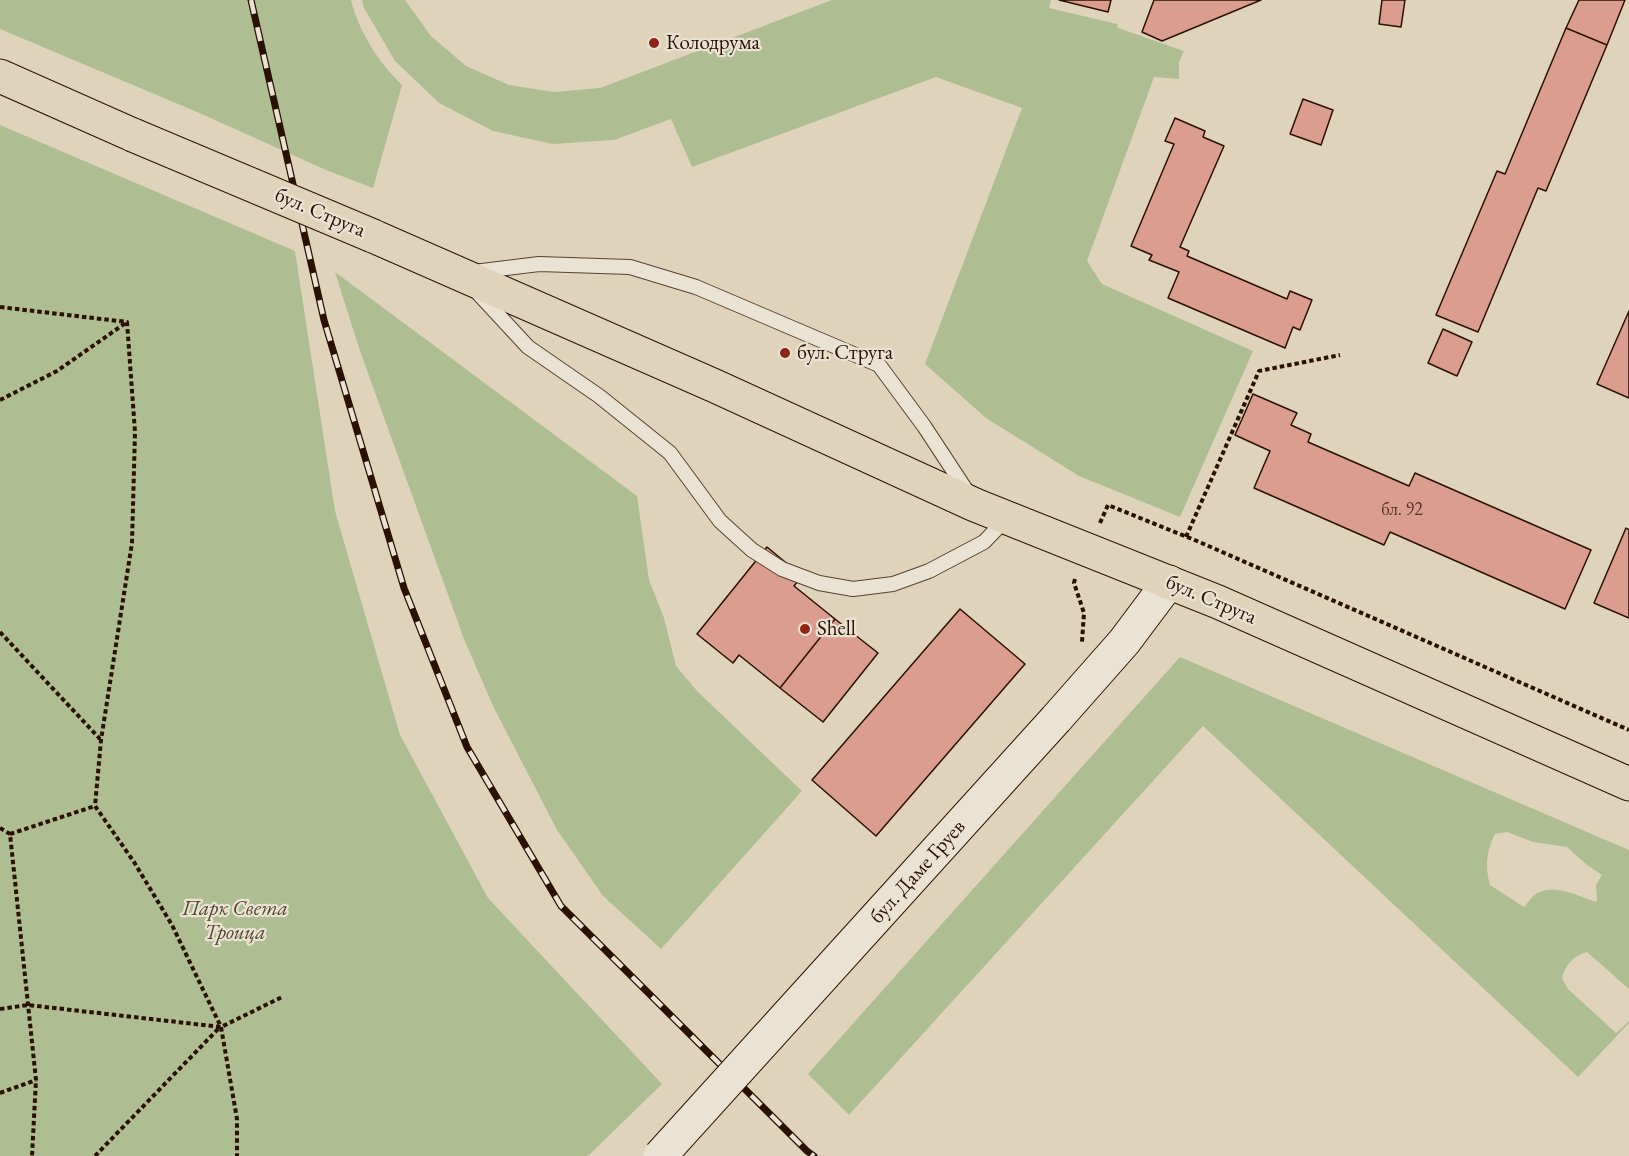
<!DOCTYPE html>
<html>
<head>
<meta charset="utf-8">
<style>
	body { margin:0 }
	canvas { display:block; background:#dfd4bb }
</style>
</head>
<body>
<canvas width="1629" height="1156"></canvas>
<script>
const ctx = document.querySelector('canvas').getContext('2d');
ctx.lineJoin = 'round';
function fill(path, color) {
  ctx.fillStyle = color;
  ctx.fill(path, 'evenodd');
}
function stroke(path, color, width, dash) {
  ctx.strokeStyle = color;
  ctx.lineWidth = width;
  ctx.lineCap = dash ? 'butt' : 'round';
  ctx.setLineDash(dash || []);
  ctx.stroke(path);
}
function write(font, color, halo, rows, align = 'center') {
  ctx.font = font + ' "EB Garamond",serif';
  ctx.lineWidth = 4.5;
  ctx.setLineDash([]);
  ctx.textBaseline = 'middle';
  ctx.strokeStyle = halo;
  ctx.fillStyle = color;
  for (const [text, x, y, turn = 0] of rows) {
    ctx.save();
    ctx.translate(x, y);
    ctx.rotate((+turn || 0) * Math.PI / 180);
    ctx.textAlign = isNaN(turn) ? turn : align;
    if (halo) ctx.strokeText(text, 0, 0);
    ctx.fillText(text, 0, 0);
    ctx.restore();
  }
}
const green = new Path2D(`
	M0,0H351C359,32 379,63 402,85L373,188L326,170L197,112L0,29Z
	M362,0H405L431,36L466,66L509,85L554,92L600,88L832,0H1051L1049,8L1117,24L1118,28L1184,51L1179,62V79L1154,77L1087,261L1102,284L1253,351L1180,517L1079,476L986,418L925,364L1022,108L936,77L692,167L671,119L614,140L553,144L493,131L439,103L395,61L364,8Z
	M0,125L295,251L335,511L400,735L488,898L662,1084L588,1156H0Z
	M335,272L637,496L649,580L664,618L676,666L698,692L802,791L661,949L603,896L557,830L493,706L464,639L360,351Z
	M1180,657L1629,850V989L1587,952C1573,955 1565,966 1562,978L1568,989L1616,1033L1629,1021V1023L1578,1077L1203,726L849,1115L808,1074ZM1507,832L1533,842L1567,847L1587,865L1602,875L1596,885L1597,902C1579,897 1557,883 1537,893C1532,896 1528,903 1524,907L1490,885C1485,866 1486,852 1495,834Z`);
const building = new Path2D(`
	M1059,0H1111L1108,12Z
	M1154,0H1261L1162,41L1142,32Z
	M1382,0H1405L1401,27L1379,24Z
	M1579,0H1625L1607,45L1566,28Z
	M1566,28L1607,45L1546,191L1538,188L1478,332L1436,315L1497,171L1505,174Z
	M1303,99L1333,110L1321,145L1290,134Z
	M1175,118L1205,131L1203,137L1224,146L1180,247L1189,251L1187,256L1287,299L1290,291L1312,300L1300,330L1293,327L1285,348L1168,298L1179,272L1149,260L1152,255L1131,246L1174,144L1165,141Z
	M1629,311V398L1597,384Z
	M1443,329L1472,342L1457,376L1428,363Z
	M1253,394L1297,413L1291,425L1311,434L1308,442L1409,486L1415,473L1591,550L1565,609L1390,532L1384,545L1254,488L1270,451L1235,435Z
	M1626,528L1629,530V618L1594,603Z
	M767,547L802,576L794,586L835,619L780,688L739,655L733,663L697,634Z
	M960,609L1025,664L876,836L812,780Z
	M835,619L878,653L823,722L780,688Z`);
const path = new Path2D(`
	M0,307L127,322L135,432L132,543L101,740L95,806L134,862L172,925L221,1027L237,1119V1156
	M0,400L57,371L127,322
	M1100,523L1108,505L1197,541L1629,730
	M1186,537L1259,371L1340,355
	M1075,579L1074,583L1084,613L1082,642
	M0,632L100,739
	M0,828L10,834L36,1080L32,1156
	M10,834L95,806
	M0,1009L28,1005L221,1027L282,997
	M0,1093L36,1080
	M95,1156L220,1027`);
const lane = new Path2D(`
	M474,272L539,264L630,267L696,287L879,365L924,426L968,493
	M477,292L528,347L599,396L670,453L720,521L752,550L782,569L819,583L853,589L893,584L929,571L984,542L1007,518`);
const secondary = new Path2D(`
	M1056,719L1124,642L1169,582`);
const primary = new Path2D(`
	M0,76L133,135
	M373,236L715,386L975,505L1218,602L1629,784`);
const rail = new Path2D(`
	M251,0L324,320L404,588L467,747L561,906L807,1151L814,1156`);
const secondaryBridge = new Path2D(`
	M660,1156L1056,719`);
const primaryBridge = new Path2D(`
	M133,135L373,236`);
const markers = [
	[654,43,6,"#8f2418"],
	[785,353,6,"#8f2418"],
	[805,629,6,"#8f2418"]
];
const numberNames = [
	["бл. 92",1402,510]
];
const poiNames = [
	["Колодрума",666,43],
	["бул. Струга",797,353],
	["Shell",817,629]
];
const streetNames = [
	["бул. Струга",320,213,23],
	["бул. Струга",1211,600,23],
	["бул. Даме Груев",918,872,-48]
];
const parkNames = [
	["Парк Света",235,909],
	["Троица",235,933]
];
fill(green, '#afbd93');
fill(building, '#da9d8f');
stroke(building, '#2b1103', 1.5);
stroke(lane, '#584231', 16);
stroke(secondary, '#2b1103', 35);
stroke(primary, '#2b1103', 35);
stroke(path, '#2b1103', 4, [4.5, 3]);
stroke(lane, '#eae3d3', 14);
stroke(secondary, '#eae3d3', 33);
stroke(primary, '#dfd4bb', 33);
stroke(rail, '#2b1103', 7);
stroke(rail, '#eae3d3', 4.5, [14]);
stroke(secondaryBridge, '#2b1103', 35, []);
stroke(primaryBridge, '#2b1103', 35, []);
stroke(secondaryBridge, '#eae3d3', 33);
stroke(primaryBridge, '#dfd4bb', 33);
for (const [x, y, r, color] of markers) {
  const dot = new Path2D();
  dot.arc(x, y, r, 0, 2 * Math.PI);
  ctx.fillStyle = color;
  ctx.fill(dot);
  stroke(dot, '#eae3d3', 2);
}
write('18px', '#573426', null, numberNames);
write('21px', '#2b1103', '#eae3d3', poiNames, 'left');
write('21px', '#2b1103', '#eae3d3', streetNames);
write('italic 21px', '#53452e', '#eae3d3', parkNames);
</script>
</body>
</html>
